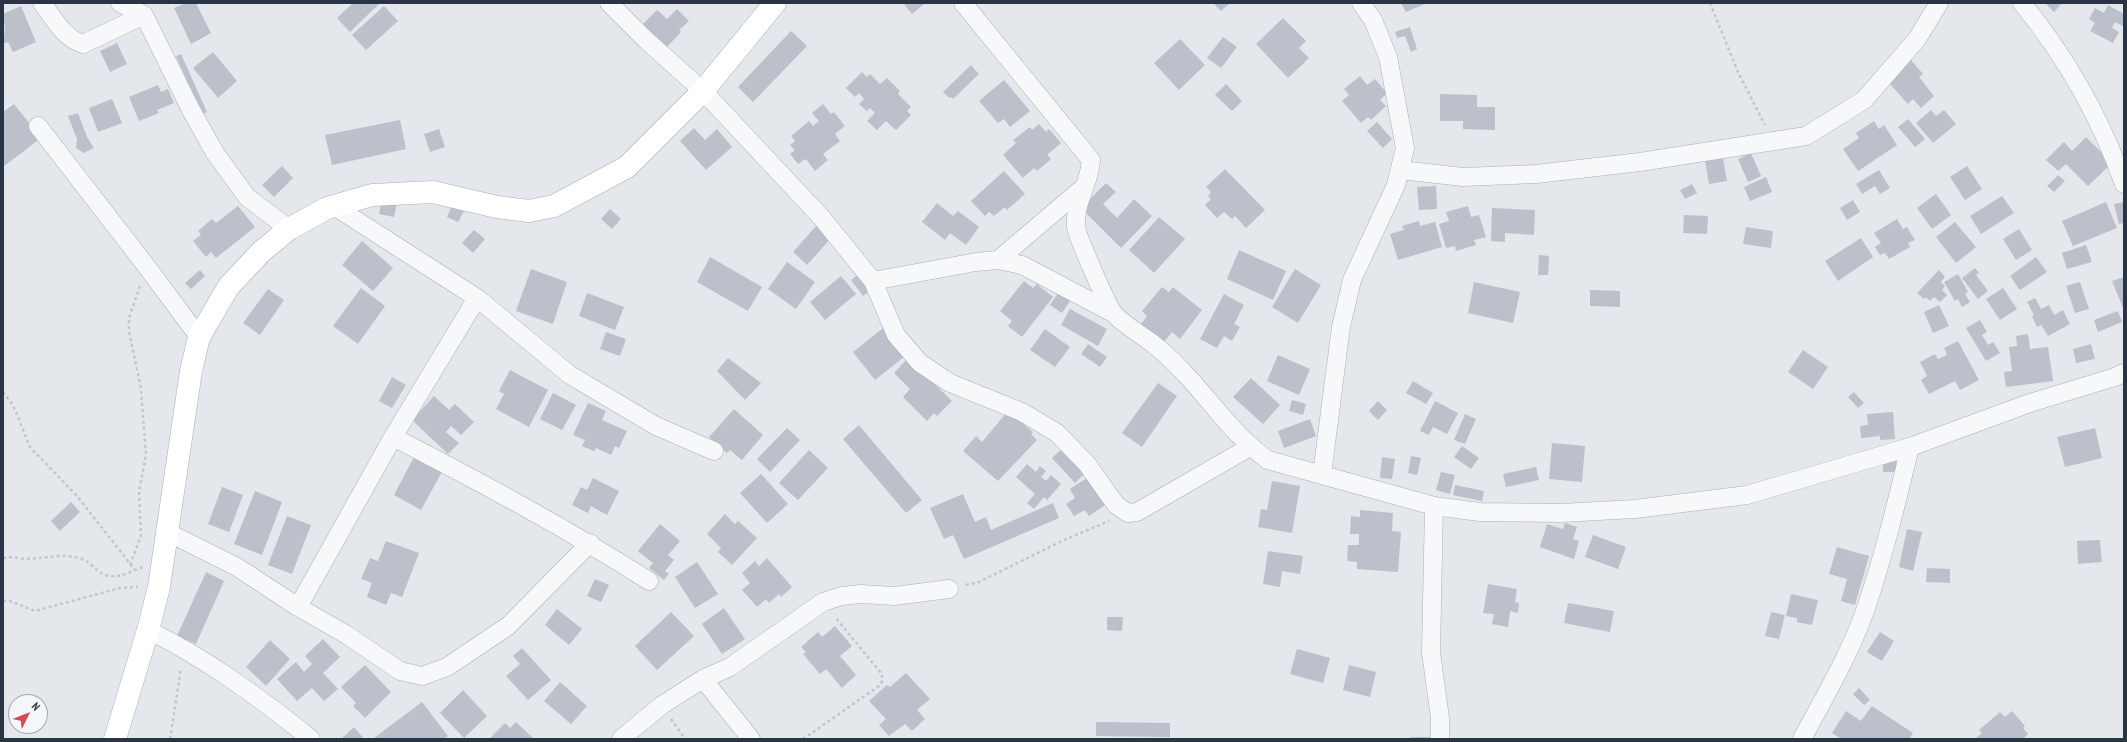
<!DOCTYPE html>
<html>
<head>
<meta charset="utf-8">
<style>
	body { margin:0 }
	#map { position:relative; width:2127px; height:742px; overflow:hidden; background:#e4e7ec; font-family:"PT Sans Narrow",sans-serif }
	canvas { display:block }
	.frame { position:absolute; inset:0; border:4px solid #2b3445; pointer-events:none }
	.north { position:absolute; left:8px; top:694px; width:40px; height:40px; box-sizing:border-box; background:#f4f6f9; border:1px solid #a4a8b1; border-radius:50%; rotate:47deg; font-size:11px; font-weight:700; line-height:16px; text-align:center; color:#2b3445 }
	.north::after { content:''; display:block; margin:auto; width:14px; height:18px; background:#d1495b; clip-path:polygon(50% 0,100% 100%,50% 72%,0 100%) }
</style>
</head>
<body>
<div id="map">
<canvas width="2127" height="742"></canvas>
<div class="frame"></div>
<div class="north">N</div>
</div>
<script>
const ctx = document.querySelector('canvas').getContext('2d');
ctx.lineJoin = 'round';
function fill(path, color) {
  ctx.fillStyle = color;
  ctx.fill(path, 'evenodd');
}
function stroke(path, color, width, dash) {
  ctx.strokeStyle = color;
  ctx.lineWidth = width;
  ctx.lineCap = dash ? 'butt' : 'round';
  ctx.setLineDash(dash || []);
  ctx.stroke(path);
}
const building = new Path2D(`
	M186,3H196L211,33L191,44L174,8Z
	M353,3H380L350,32L337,18Z
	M903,3H925L912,14Z
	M1213,3H1230L1221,11Z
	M1401,3H1427L1406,12Z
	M2045,3H2062L2054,12Z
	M2108,5L2124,14L2123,26L2115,22L2112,28L2119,32L2113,43L2090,31L2095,23L2089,19L2095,8L2104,13Z
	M21,6L36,42L13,52L8,42L3,44L5,29L3,14Z
	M384,6L398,21L366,50L352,35Z
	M677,9L689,21L679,30L681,32L667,47L643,24L657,10L667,19Z
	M1283,18L1306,41L1299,48L1309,58L1288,78L1256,44Z
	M1410,27L1417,49L1411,52L1405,36L1397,38L1395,32Z
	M791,31L807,46L753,102L738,87Z
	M1223,37L1237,47L1221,68L1207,58Z
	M1180,39L1205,65L1179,90L1154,63Z
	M117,43L127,64L110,72L100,51Z
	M213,52L237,81L218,98L193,68Z
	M181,54L207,112L202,114L176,56Z
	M1910,59L1923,74L1919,77L1934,96L1921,108L1913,99L1908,104L1889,83L1900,73L1897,70Z
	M971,65L979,74L953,99L951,97L949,98L943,92Z
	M862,72L867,77L870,74L880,84L887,78L900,91L898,94L911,107L907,111L911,115L896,130L886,121L877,130L867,121L875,113L870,108L867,111L859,104L864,99L859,93L855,97L846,88Z
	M1360,76L1367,85L1375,79L1387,93L1380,100L1386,106L1371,120L1368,117L1361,123L1342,101L1349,95L1344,89Z
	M1004,80L1030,111L1010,127L1004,119L998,123L979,101Z
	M1226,84L1242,101L1232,111L1215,95Z
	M158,85L161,92L168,89L174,103L157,110L159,113L139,121L129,97Z
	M1440,94L1477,95V107H1495V130L1463,129V121H1440Z
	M112,99L122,123L98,132L89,108Z
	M14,104L41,138L3,167V112Z
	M823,104L831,114L834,112L845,126L835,134L840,141L823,154L828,160L815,171L806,159L798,164L790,154L795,150L790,145L795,141L791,136L809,121L813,126L819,121L812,113Z
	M1931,110L1936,116L1944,110L1956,124L1933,143L1916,123Z
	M78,113L87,137L94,148L84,153L76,148L77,139L68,116Z
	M1908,119L1925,139L1915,147L1898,127Z
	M400,120L406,149L332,165L325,135Z
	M1874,121L1879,129L1884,125L1897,145L1858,171L1843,149L1859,138L1856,133Z
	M1377,122L1392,139L1383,148L1367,131Z
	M1039,124L1046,132L1049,129L1061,143L1047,155L1051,159L1037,171L1034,168L1023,178L1003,155L1016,143L1013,140L1030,127L1032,130Z
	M694,128L705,140L717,129L732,147L706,170L680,141Z
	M439,129L445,147L430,152L424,134Z
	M2086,137L2112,163L2088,186L2066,164L2058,171L2046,160L2064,142L2072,151Z
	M1722,152L1727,181L1709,184L1704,155Z
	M1751,153L1761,176L1748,182L1738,159Z
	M282,166L293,178L274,197L262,185Z
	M1967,166L1982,189L1965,200L1950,177Z
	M1225,169L1265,210L1246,228L1235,216L1232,219L1224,212L1217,218L1205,205L1211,199L1208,196L1211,192L1206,187Z
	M1879,170L1890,188L1880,194L1875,186L1862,194L1856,184Z
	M1004,171L1025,194L1007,210L1005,207L994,216L989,212L985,216L971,201Z
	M2058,175L2065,181L2054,192L2047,186Z
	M1766,177L1772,192L1750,201L1744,187Z
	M1106,183L1116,192L1103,204L1117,218L1134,199L1152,216L1121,248L1081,208Z
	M1692,184L1697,193L1685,199L1680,190Z
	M1436,186L1437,209L1419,210L1417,187Z
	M1936,194L1951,215L1932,229L1917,208Z
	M2002,196L2014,213L1981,234L1970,216Z
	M382,199L397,203L394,217L379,214Z
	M1853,200L1860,212L1847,220L1840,208Z
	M2106,202L2117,228L2073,246L2062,221Z
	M2124,202V223L2119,224L2114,204Z
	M937,203L953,216L958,211L979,227L966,245L950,233L945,240L922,222Z
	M452,205L464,211L458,222L447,217Z
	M238,206L255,227L216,258L211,252L206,257L193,241L201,235L198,231L212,219L216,223Z
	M1468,206L1471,217L1479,215L1486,237L1474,240L1476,245L1456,251L1455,246L1446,248L1439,224L1449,221L1446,212Z
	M1492,208L1535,210L1534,235L1505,233V242L1491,241Z
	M610,209L621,219L612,229L601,219Z
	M1684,215L1708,216L1707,234L1683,233Z
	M1159,217L1185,239L1154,273L1129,250Z
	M1897,219L1903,229L1907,227L1915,240L1908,243L1910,247L1889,259L1885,253L1880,255L1875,247L1881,243L1874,233Z
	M1419,221L1420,226L1435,222L1442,247L1398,260L1390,234L1404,230L1402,226Z
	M1955,222L1976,247L1956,263L1936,237Z
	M817,225L831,238L807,265L793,252Z
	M1746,227L1773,231L1771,248L1743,244Z
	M2019,229L2032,250L2016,260L2003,239Z
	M474,230L485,239L473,253L462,243Z
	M1861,238L1873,257L1838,281L1825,261Z
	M362,241L393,268L373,291L342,265Z
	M2086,245L2092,262L2067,269L2062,253Z
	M1239,250L1286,271L1273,300L1227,279Z
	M1539,255L1549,256L1548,275H1538Z
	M710,257L762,287L748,311L697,282Z
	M2036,257L2047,272L2020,290L2010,276Z
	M787,262L815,282L796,309L768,289Z
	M1975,268L1979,273L1976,275L1988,291L1978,299L1962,278Z
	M531,269L567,282L553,324L516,311Z
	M1295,269L1321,285L1298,323L1272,307Z
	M200,270L205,276L191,289L185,283Z
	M1939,270L1945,277L1941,282L1945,286L1942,290L1947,295L1940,302L1934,297L1930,301L1926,297L1924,299L1917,293Z
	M860,273L872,289L863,296L851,280Z
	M1958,274L1968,292L1965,294L1970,302L1962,307L1958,299L1955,301L1944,282Z
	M841,276L856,294L825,320L810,302Z
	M2124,277V307L2123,308L2112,281Z
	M1024,281L1033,288L1037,284L1053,297L1022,337L1008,326L1012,321L1000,311Z
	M1474,282L1520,292L1513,323L1468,313Z
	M2080,282L2089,309L2075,313L2066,286Z
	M1162,287L1169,292L1173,287L1202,310L1180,339L1172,332L1161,346L1138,328L1147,316L1142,311Z
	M361,288L385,306L358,344L333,326Z
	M2003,288L2017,309L2000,320L1986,299Z
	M268,289L284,300L260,335L243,323Z
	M1060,290L1072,298L1062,313L1050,305Z
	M1590,290L1620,291V307L1590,306Z
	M587,293L624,307L615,330L579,316Z
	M1224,294L1244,305L1234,324L1240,327L1232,341L1224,336L1217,348L1200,339Z
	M2035,298L2041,309L2049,305L2054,315L2063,310L2070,324L2048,336L2041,325L2037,327L2032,316L2034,315L2027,302Z
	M1939,305L1949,326L1933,333L1924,312Z
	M1070,309L1107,329L1098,346L1061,325Z
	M2118,311L2122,322L2098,332L2094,320Z
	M1980,320L1987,332L1982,335L1988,345L1993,342L2000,353L1986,361L1966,328Z
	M883,328L905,356L875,380L853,352Z
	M1045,329L1070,347L1055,367L1030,350Z
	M606,332L626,339L620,356L600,349Z
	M2028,334L2030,349L2048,347L2053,381L2006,387L2004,372L2012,371L2009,347L2017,346L2016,336Z
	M1958,341L1979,380L1960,390L1955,381L1929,394L1921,380L1927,376L1920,362L1935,354L1938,359L1947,355L1944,348Z
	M1088,344L1107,357L1100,367L1081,354Z
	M2091,344L2095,359L2076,363L2073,349Z
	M1803,350L1828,367L1813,389L1788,372Z
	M1278,355L1310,369L1299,395L1267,381Z
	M728,358L761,383L745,400L717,371Z
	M908,358L952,401L937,416L934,413L927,421L903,397L910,389L894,373Z
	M510,370L548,390L529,427L496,409L504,394L499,391Z
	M392,377L406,385L392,408L379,401Z
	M1251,378L1280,405L1263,424L1233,397Z
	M1413,381L1433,393L1426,404L1406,393Z
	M1158,383L1177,396L1142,447L1122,433Z
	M1854,392L1864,403L1858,408L1848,397Z
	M553,393L576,405L562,430L540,419Z
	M434,396L449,410L455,404L474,422L461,435L451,426L446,432L459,443L448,454L412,420Z
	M1292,400L1306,404L1303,415L1289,411Z
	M1378,401L1387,410L1378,420L1369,411Z
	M1435,401L1458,413L1447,434L1433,427L1429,435L1420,431Z
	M588,403L606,411L602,420L627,431L619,448L615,446L611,455L596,448L594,451L582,446L585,440L573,435Z
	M734,409L763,435L742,460L730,450L727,453L709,437Z
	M1008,411L1033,432L1031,434L1037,440L998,481L963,451L976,436L982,442Z
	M1893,412L1895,439L1880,440V436L1861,438L1860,426L1868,425L1867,414Z
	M1465,414L1476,419L1465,444L1454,440Z
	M1310,419L1316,436L1284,448L1278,431Z
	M859,425L922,500L906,513L843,439Z
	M787,428L800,440L770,472L757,459Z
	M2095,428L2102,458L2065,467L2057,437Z
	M1552,443L1585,446L1582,482L1549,479Z
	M1462,446L1479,458L1471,469L1454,457Z
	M1064,447L1085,473L1075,483L1052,458Z
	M809,450L828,468L798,500L779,483Z
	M415,455L443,470L421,510L394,495Z
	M1411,456L1421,458L1417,475L1408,473Z
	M1382,457L1395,459L1392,479L1380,478Z
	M1883,461H1896V472H1883Z
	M1027,464L1036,472L1040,466L1046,471L1041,477L1046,481L1051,475L1061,484L1047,500L1044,497L1034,509L1027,503L1035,494L1016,477Z
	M1536,467L1539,480L1506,487L1503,474Z
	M1441,472L1455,475L1450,494L1436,490Z
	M761,474L788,504L767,523L740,493Z
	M593,478L619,491L607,515L591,506L588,513L572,505L581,487L587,490Z
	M1087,478L1105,505L1089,516L1085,510L1074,516L1066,504L1075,498L1070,489Z
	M1272,481L1300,486L1292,533L1258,527L1261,509L1267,510Z
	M1455,485L1484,491L1482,501L1453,495Z
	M222,487L243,495L229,532L208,524Z
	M255,491L282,502L262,555L234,544Z
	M963,494L975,522L986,517L991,530L1053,503L1059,518L964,559L953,535L944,539L930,508Z
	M71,502L80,512L60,531L51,521Z
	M1360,510L1393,513L1392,531L1401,532L1398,572L1357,569V562L1347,561L1348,545H1359V534H1350L1351,516L1360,517Z
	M725,514L735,524L738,521L757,538L732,565L718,552L721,548L707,534Z
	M287,516L311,525L292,574L268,565Z
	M1565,523L1577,527L1573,539L1579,541L1574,559L1540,547L1547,524L1563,529Z
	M660,524L680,541L668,555L674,560L665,571L669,574L664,580L649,568L653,563L638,551Z
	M1907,529L1922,532L1913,571L1899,567Z
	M1593,535L1626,547L1618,569L1585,557Z
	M2100,540L2102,562L2078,564L2077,541Z
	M386,541L419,553L402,597L391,593L386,605L367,597L372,583L361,579L370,558L378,561Z
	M1837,547L1869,556L1855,605L1841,601L1847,579L1829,574Z
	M1268,551L1303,556L1300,574L1282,571L1280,587L1263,584Z
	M767,558L792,587L781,597L779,594L769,603L766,599L757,607L742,590L750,583L742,573L755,561L759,566Z
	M697,562L718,594L695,608L675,577Z
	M1927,568L1950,569V583L1926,582Z
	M206,572L224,581L196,644L177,636Z
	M595,579L609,585L601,602L587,596Z
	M1488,584L1517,589L1515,602L1519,603L1518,613L1510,611L1508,627L1492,624L1494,614L1483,613Z
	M1791,594L1818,600L1812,625L1797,622V618L1786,616Z
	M1568,603L1614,611L1610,632L1564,623Z
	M724,608L745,639L722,654L702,624Z
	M557,609L582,629L569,645L545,625Z
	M671,612L694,636L657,670L635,646Z
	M1771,612L1785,615L1779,639L1765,636Z
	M1107,617H1123L1122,631L1107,630Z
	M835,626L852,646L840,656L856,675L842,688L826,669L820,674L803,654L806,652L801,647L818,632L822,637Z
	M1880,632L1894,641L1882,661L1867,652Z
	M323,639L340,657L323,673L338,689L324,701L312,688L297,701L277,679L296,662L304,672L312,664L305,656Z
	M270,640L290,659L266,686L246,667Z
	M522,648L551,680L528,700L506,676L520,664L513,656Z
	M1297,649L1330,658L1323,683L1290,674Z
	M365,665L391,692L365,718L353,706L356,703L341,687Z
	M1349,665L1376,672L1370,697L1343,690Z
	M906,673L930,699L917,710L925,719L912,731L905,724L889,736L879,725L886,719L869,701L887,685L890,687Z
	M560,682L587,706L571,724L544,701Z
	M1859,688L1870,700L1864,705L1853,694Z
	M463,690L487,716L464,738L440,713Z
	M422,702L448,736L444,739H375L374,738Z
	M1872,706L1913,733L1909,739H1841L1832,733L1846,711L1861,721Z
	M2012,711L2025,726L2023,728L2028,734L2023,739H1975L1982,733L1979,730L2000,712L2005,717Z
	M516,722L534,739H489L505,723L510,728Z
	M1096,722L1170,723V737L1096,736Z
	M354,727L364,739H341Z
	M1410,737H1430L1431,739H1411Z`);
const path = new Path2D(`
	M1710,3L1738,72L1765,125
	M3,392L13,405L30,447L77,496L135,570
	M3,558C11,556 17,558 24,559C43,559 60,553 79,558C86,560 92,565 97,570C112,583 127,573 143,567
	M130,565L141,536L139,492L146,455L141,389L129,331V318L140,286
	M966,585L979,582L1064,540L1109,521
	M3,601H10L35,611L120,588L138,587
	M671,719L685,739
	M170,739L181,668
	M803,739L879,686L883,680L881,673L835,617`);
const street = new Path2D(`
	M42,3C53,17 64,39 83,44L144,15
	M120,3L144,15L191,110L215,153L247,197L289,229
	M609,3L647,41L703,91L821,217L873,281L896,335L920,363L950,383L1022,412L1057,433L1087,464L1116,505L1128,513L1137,512L1250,447
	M963,3L1091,160C1090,183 1074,203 1076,227C1077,236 1108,307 1114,314C1124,325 1140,334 1152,343C1165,353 1177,365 1188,377C1214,405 1235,437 1268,460L1434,506L1480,512L1561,513L1635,509L1747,495L1910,447L2030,403L2115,377L2124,373
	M2022,3C2066,57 2101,119 2124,184
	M38,126L147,267L199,337
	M1401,170L1463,177L1536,174L1640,162L1806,136L1864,100L1917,39L1939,3
	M334,206L477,298L570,375L656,426L714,451
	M998,260L1085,186
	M873,281L976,262L998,260L1022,265L1113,313
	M393,437C480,482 566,528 649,581
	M1322,474L1341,327L1352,280L1396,185L1405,148L1388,57L1373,20L1361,3
	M1434,506L1431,652L1440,718V739
	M167,532L237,567L298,607L347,635L400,671L422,676L447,667L508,626L590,543
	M298,607L393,437L477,298
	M148,630C207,659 260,698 311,739
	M703,679L751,739
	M621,739L662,705L703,679L730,667L823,602L842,596L861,594L894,596L949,589
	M1802,739C1825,696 1850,654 1866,608C1884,555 1897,501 1910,447`);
const secondary = new Path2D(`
	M115,739L148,630L159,587L191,371L199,337L229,286L261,252L289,229L327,208L372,195L433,192L497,207L529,211L554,206L627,167L703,91L775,3`);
fill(building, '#bbc0ca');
stroke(street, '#a9aeb7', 19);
stroke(secondary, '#a9aeb7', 23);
stroke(path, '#c2c5cb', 2.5, [3, 3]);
stroke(street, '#f7f8fa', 18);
stroke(secondary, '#fff', 22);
</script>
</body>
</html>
